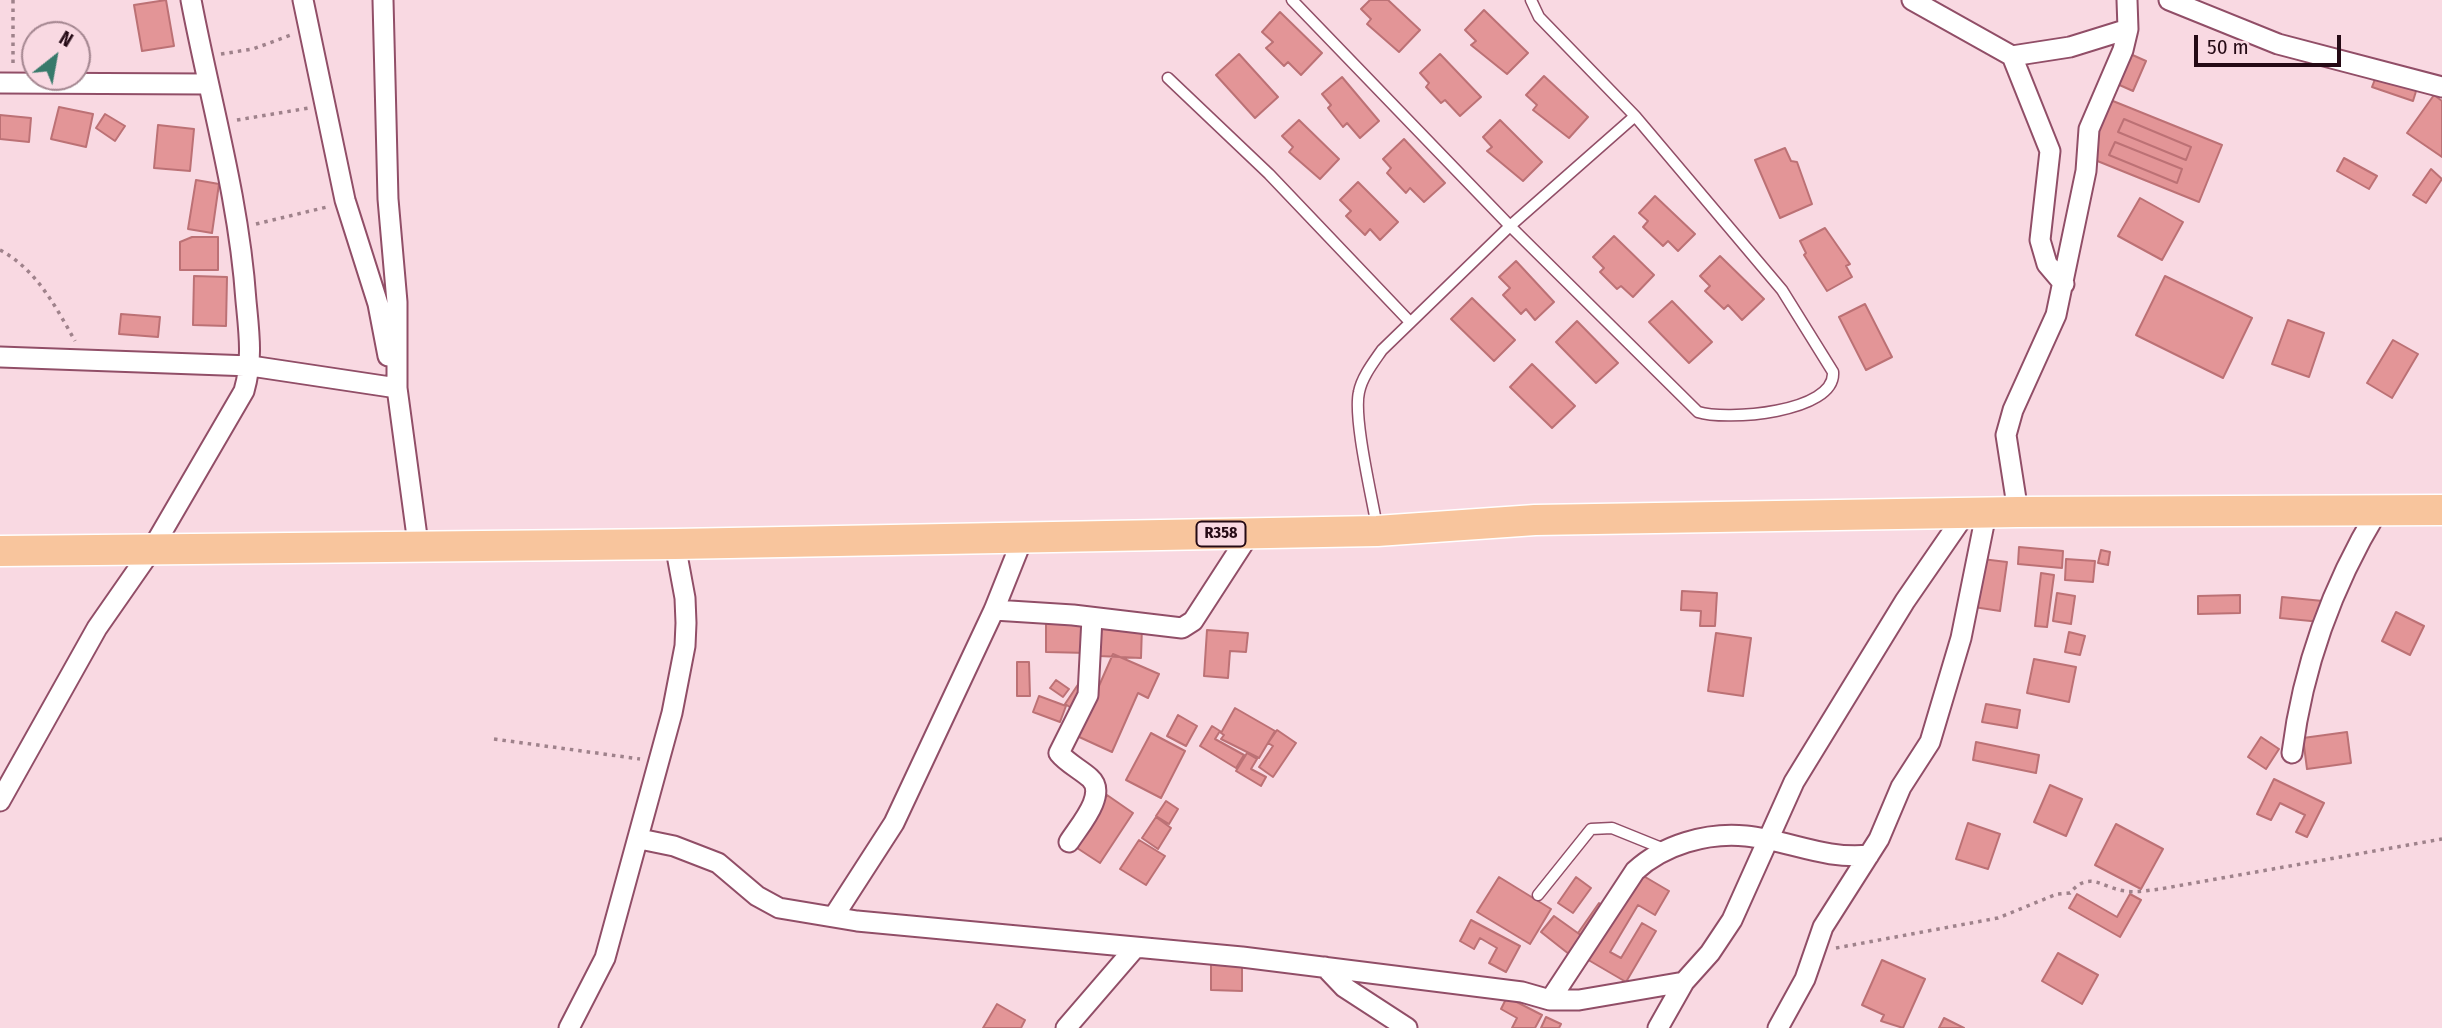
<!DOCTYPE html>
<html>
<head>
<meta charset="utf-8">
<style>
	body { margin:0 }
	#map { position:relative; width:2442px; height:1028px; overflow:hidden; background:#f9d9e2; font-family:"Fira Sans Condensed",sans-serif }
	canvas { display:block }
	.north { position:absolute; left:21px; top:21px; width:70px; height:70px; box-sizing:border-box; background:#f9d9e2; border:2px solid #a48690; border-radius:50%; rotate:31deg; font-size:19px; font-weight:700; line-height:28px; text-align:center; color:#250a15 }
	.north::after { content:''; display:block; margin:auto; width:24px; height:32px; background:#377a6b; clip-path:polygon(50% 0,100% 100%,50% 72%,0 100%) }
	.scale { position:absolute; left:2194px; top:35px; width:147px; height:32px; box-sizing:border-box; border:4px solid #250a15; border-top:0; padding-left:9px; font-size:21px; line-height:24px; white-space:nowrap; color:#250a15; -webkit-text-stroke:5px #f9d9e2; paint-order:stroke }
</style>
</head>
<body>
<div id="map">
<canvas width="2442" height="1028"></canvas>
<div class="north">N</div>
<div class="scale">50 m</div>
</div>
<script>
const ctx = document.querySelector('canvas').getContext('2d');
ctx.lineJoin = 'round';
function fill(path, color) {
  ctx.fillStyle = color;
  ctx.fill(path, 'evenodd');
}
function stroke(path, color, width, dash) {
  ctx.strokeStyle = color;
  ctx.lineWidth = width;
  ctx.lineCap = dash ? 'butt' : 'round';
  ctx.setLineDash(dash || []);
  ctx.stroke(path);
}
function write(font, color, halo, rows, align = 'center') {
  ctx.font = font + ' "Fira Sans Condensed",sans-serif';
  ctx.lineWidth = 5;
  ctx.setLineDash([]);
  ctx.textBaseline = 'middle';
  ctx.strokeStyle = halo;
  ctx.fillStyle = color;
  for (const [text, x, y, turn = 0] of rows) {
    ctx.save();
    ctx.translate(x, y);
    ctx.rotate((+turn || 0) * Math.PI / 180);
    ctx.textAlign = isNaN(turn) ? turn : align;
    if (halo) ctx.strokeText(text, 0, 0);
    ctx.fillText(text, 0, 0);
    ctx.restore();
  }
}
const building = new Path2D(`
	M166,0L174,46L142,51L134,5Z
	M1370,0H1388L1420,30L1399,52L1367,24L1371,19L1361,9Z
	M1484,10L1528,53L1507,74L1471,45L1476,41L1465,30Z
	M1280,12L1322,53L1301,75L1288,62L1284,66L1266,48L1273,42L1262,32Z
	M2128,53L2146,61L2133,91L2115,83Z
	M1239,54L1278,97L1255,118L1216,75Z
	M1440,54L1481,97L1460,116L1445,100L1441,103L1426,87L1429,83L1420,73Z
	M2377,74L2417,88L2413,101L2372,87Z
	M1544,76L1588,117L1569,138L1533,110L1537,105L1526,95Z
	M1342,77L1379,121L1360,138L1347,123L1343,127L1328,108L1331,105L1322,94Z
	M2434,95L2442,101V157L2407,133Z
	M2108,99L2222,145L2199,202L2085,156ZM2124,119L2191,147L2186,160L2118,132ZM2115,142L2182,169L2177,183L2109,155Z
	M59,107L93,114L86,147L51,139Z
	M105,114L125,126L115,141L96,128Z
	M0,115L31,118L29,142L0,139Z
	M2124,119L2191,147L2186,160L2118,132Z
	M1299,120L1339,159L1320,179L1289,152L1293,147L1282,136Z
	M1500,120L1542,162L1523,181L1487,151L1492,147L1483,137Z
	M158,125L194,129L190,171L154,168Z
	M1404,139L1445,183L1424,202L1410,188L1406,193L1387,173L1391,168L1383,159Z
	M2115,142L2182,169L2177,183L2109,155Z
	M1785,148L1791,161L1797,162L1812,204L1780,218L1755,160Z
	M2344,158L2377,176L2369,189L2337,171Z
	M2431,169L2442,179L2426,203L2413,195Z
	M196,180L219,184L212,233L188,229Z
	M1358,182L1398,222L1380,240L1370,229L1365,235L1346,216L1351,211L1340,200Z
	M1655,196L1695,234L1678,251L1668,241L1663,246L1643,227L1648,221L1639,213Z
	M2140,198L2183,222L2162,260L2118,236Z
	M1825,228L1850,264L1846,266L1852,277L1827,291L1804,255L1806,253L1800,241Z
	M1614,236L1654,275L1633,297L1621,286L1617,289L1600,272L1604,268L1593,257Z
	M192,237H218V270H180V242Z
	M1720,256L1764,299L1742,320L1728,305L1724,309L1705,291L1710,286L1700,276Z
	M1516,261L1554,302L1535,320L1526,309L1521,314L1503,295L1510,288L1499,277Z
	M194,276L227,277L226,326L193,325Z
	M2165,276L2252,318L2223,378L2136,335Z
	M1472,298L1515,340L1494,361L1451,319Z
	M1672,301L1712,342L1689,363L1649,322Z
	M1865,304L1892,357L1866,370L1839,317Z
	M121,314L160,317L158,337L119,334Z
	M2288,320L2324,333L2309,377L2272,364Z
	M1577,321L1618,363L1596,383L1556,342Z
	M2393,340L2418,354L2392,398L2367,383Z
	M1532,364L1575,406L1552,428L1510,387Z
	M2019,547L2063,551L2062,568L2018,564Z
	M2101,550L2110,552L2108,565L2098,563Z
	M1982,559L2007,562L2000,611L1974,607Z
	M2066,559L2095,561L2093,582L2065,580Z
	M2041,573L2054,575L2047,627L2035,626Z
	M1682,591L1717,593L1715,626H1700L1701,611L1681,610Z
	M2057,593L2075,596L2071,624L2053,621Z
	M2240,595V613L2198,614V596Z
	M2282,597L2323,601L2321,622L2280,618Z
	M2396,612L2424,626L2410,655L2382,641Z
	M1046,622L1088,624V653L1046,652Z
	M1100,625L1142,626L1141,658L1099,656Z
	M1207,630L1248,633L1246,652L1230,651L1228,678L1204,676Z
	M2069,632L2085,636L2080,655L2065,652Z
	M1716,633L1751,638L1743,696L1708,691Z
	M1113,654L1159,674L1148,698L1138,693L1112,752L1077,736Z
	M2034,659L2076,667L2069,702L2027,693Z
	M1017,662H1029L1030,696H1017Z
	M1056,680L1069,689L1063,697L1050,688Z
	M1081,680L1079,713L1065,704Z
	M1039,696L1066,706L1060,722L1033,712Z
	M1986,704L2020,710L2017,728L1982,722Z
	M1235,708L1275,731L1259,758L1221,739L1224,735L1221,733Z
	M1178,715L1197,726L1186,746L1167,736Z
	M1212,726L1220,731L1215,739L1244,755L1236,768L1200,746Z
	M1277,730L1296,743L1273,777L1259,767L1273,746L1268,743Z
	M2347,732L2351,763L2307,769L2303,738Z
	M1151,733L1185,751L1161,798L1126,780Z
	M2261,737L2279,749L2266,769L2248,757Z
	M1976,742L2039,755L2036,773L1973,760Z
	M1247,753L1257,759L1251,769L1266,777L1261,786L1236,771Z
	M2274,779L2324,803L2307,837L2296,832L2305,815L2280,803L2271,820L2257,814Z
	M2050,785L2082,799L2066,836L2034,822Z
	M1107,795L1133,813L1100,863L1074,846Z
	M1166,801L1178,809L1169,824L1156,816Z
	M1156,817L1171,828L1158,849L1142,838Z
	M1968,823L2000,834L1988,869L1956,859Z
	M2116,824L2163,849L2141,889L2095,865Z
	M1139,840L1165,856L1146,885L1120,869Z
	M1635,871L1669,891L1655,915L1638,905L1610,952L1621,958L1642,923L1656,931L1626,982L1585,958Z
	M1499,877L1551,909L1530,944L1477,912Z
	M1576,877L1591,888L1573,913L1558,903Z
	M2077,894L2117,917L2130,894L2141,900L2120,937L2069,908Z
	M1599,903L1610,910L1589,941L1578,933Z
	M1554,916L1589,941L1579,962L1541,932Z
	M1471,920L1520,946L1506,972L1489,963L1497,948L1480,938L1474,949L1460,941Z
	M2058,953L2098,975L2082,1004L2042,981Z
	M1211,956L1242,957V991L1211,990Z
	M1882,960L1925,979L1903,1028L1881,1021L1884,1015L1862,1005Z
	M1507,997L1542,1015L1535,1028H1512L1517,1018L1501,1009Z
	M997,1004L1025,1020L1021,1028H983Z
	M1546,1017L1561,1024L1559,1028H1541Z
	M1944,1018L1964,1028H1939Z`);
const path = new Path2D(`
	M13,0V64
	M221,54L253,49L291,35
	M237,120L309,108
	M256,224L327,207
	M0,250C36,269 56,307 75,341
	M494,739L640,759
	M1836,948L1998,918L2057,894L2070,893C2090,869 2103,889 2126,891C2137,893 2150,890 2160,889L2442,839`);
const lane = new Path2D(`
	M1292,0L1510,226L1698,412C1725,421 1836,413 1833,372L1782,290L1635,116L1539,17L1531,0
	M1168,78L1269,174L1410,322
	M1377,527C1372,497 1353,418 1359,392C1362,377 1373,363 1382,350L1510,226L1635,116
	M1538,895L1591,829L1612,828L1664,849`);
const street = new Path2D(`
	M303,0L345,200L378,304L388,356
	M383,0L388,199L397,302V388L418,544
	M1912,0L2012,56L2050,151L2040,240L2047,264L2064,284
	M2169,0L2278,44L2442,87
	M2012,56L2070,47L2128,29
	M0,83L207,84
	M0,357L251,366L397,388
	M2018,512L2006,435L2013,410L2056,315L2086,171L2089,129L2123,50L2128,29L2127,0
	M994,610L1073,615L1182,628L1193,621L1250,533
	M2292,753C2303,665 2332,586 2378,510
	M0,801L97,628L152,549L244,391C253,360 249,332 246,301C239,198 210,100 191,0
	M640,839L674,846L718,863L757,896L779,908L857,921L1242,957L1522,992L1550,1000H1579L1684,982
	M1069,842C1079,826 1108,794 1090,778C1080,769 1067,763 1059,753L1088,695L1092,618
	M834,916L894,823L994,610L1024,535
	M1325,967L1344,987L1407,1028
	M1550,1000L1635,871C1663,845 1707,832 1746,836C1788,840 1825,860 1869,855
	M569,1028L605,958L672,713L685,646L686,623L685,598L675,544
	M1066,1028L1135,948
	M1658,1028L1684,982L1710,953L1732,920L1794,782L1905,601L1965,514
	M1778,1028L1805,979L1823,927L1879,839L1901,787L1930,742L1961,638L1986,514`);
const primary = new Path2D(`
	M0,551L675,544L1377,531L1535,520L2018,512L2442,510`);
const shields = [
	[1221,534,49]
];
const shieldNames = [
	["R358",1221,534]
];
fill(building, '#e39597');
stroke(building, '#bc7175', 2);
stroke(lane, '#914e67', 13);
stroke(street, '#914e67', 23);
stroke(primary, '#fff', 33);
stroke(path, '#9f828b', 3.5, [3.5, 5]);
stroke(lane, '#fff', 10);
stroke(street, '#fff', 19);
stroke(primary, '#f8c59d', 30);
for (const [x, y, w] of shields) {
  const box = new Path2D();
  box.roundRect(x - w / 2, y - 12.5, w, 25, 5);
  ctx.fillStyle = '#f9d9e2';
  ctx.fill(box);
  stroke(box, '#250a15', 2);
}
write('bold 16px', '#250a15', null, shieldNames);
</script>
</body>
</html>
